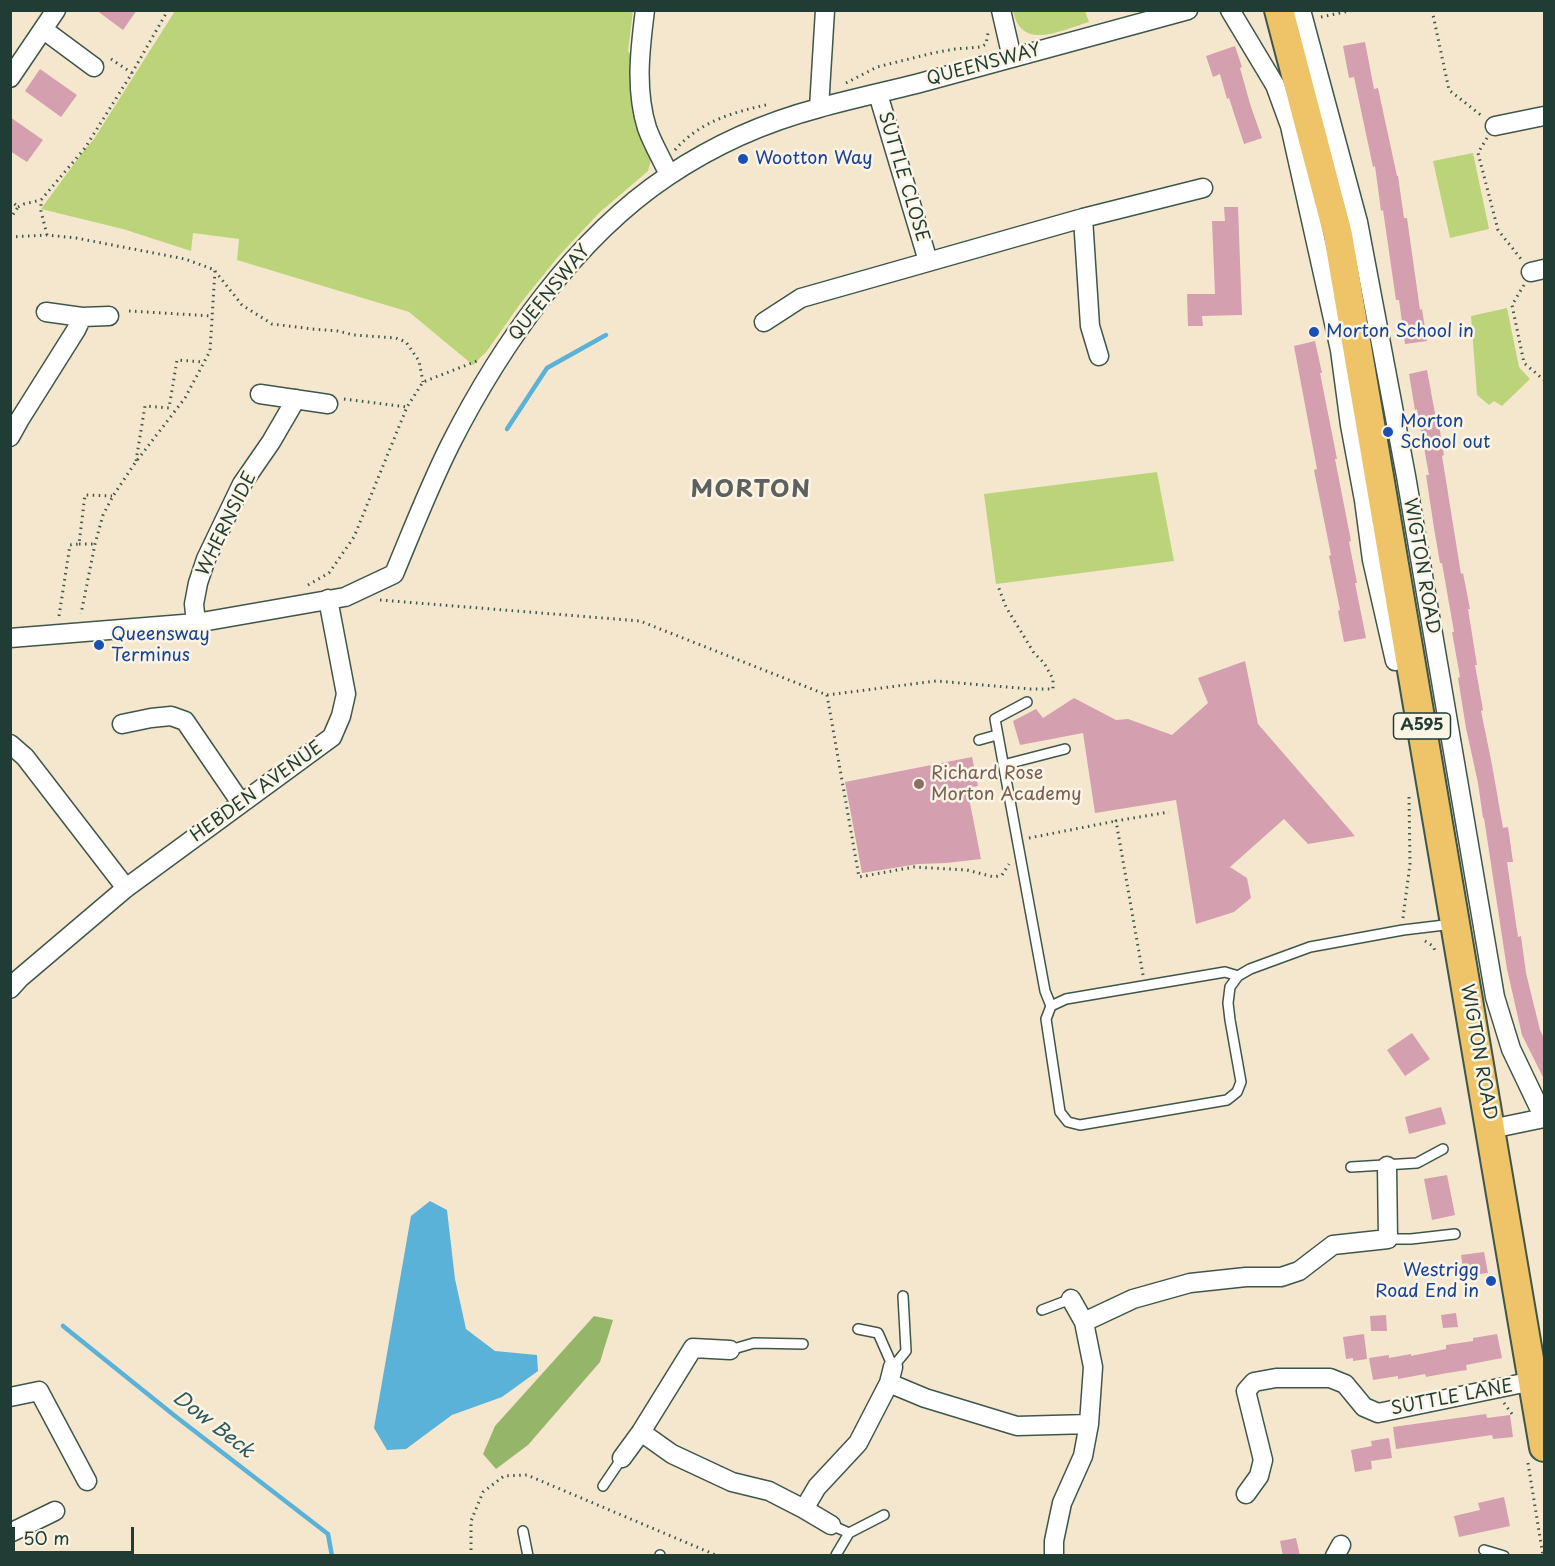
<!DOCTYPE html>
<html>
<head>
<meta charset="utf-8">
<style>
	body { margin:0 }
	#map { position:relative; width:1555px; height:1566px; overflow:hidden; background:#f5e7cd; font-family:"Playpen Sans",sans-serif }
	canvas { display:block }
	.frame { position:absolute; inset:0; border:12px solid #1f3d34; pointer-events:none }
	.scale { position:absolute; left:12px; top:1527px; width:122px; height:27px; box-sizing:border-box; border:3px solid #1f3d34; border-top:0; padding-left:8px; font-size:18px; line-height:21px; white-space:nowrap; color:#1f3d34; -webkit-text-stroke:4px #fcf5e5; paint-order:stroke }
</style>
</head>
<body>
<div id="map">
<canvas width="1555" height="1566"></canvas>
<div class="frame"></div>
<div class="scale">50 m</div>
</div>
<script>
const ctx = document.querySelector('canvas').getContext('2d');
ctx.lineJoin = 'round';
function fill(path, color) {
  ctx.fillStyle = color;
  ctx.fill(path, 'evenodd');
}
function stroke(path, color, width, dash) {
  ctx.strokeStyle = color;
  ctx.lineWidth = width;
  ctx.lineCap = dash ? 'butt' : 'round';
  ctx.setLineDash(dash || []);
  ctx.stroke(path);
}
function write(font, color, halo, rows, align = 'center') {
  ctx.font = font + ' "Playpen Sans",sans-serif';
  ctx.lineWidth = 5;
  ctx.setLineDash([]);
  ctx.textBaseline = 'middle';
  ctx.strokeStyle = halo;
  ctx.fillStyle = color;
  for (const [text, x, y, turn = 0] of rows) {
    ctx.save();
    ctx.translate(x, y);
    ctx.rotate((+turn || 0) * Math.PI / 180);
    ctx.textAlign = isNaN(turn) ? turn : align;
    if (halo) ctx.strokeText(text, 0, 0);
    ctx.fillText(text, 0, 0);
    ctx.restore();
  }
}
const green = new Path2D(`
	M175,11H633L628,51L632,56L644,141L651,160L648,171L599,213L557,258L520,304L487,351L473,365L409,312L237,260L239,239L193,233L191,251L123,229L41,209L82,153L94,139Z
	M1013,11H1085L1089,22C1061,30 1022,52 1013,11Z
	M1473,153L1489,229L1450,238L1433,161Z
	M1507,308L1519,367L1530,379L1502,406L1494,401L1489,405L1477,395L1471,316Z
	M1157,472L1174,561L996,584L984,494Z`);
const forest = new Path2D(`
	M594,1316L613,1320L600,1362L528,1445L496,1469L483,1454L495,1426Z`);
const water = new Path2D(`
	M430,1201L447,1210L455,1279L466,1329L495,1351L537,1355L538,1371L502,1397L452,1415L406,1449L387,1450L374,1428L411,1216Z`);
const stream = new Path2D(`
	M507,429L547,368L606,335
	M63,1326L175,1416L328,1534L332,1556`);
const building = new Path2D(`
	M96,10H137L123,30Z
	M1365,42L1374,89L1378,88L1397,176H1398L1404,218H1407L1420,310L1422,309L1427,341L1405,344L1399,300H1396L1383,210L1381,211L1375,166L1373,167L1354,77L1349,78L1343,46Z
	M1235,46L1242,67L1240,68L1251,107L1262,138L1244,144L1229,98L1227,99L1220,74L1213,77L1206,56Z
	M40,69L77,95L61,117L25,91Z
	M10,117L43,140L27,162L10,151Z
	M1224,207H1238L1242,315L1202,316L1203,326H1188L1187,294H1215L1212,221H1225Z
	M1315,341L1322,373H1320L1337,459H1335L1351,541L1349,542L1357,583H1355L1366,638L1344,642L1338,611L1340,610L1329,556L1331,555L1314,470L1317,469L1294,346Z
	M1427,370L1436,419H1438L1444,455L1442,456L1461,574L1463,573L1470,609H1468L1477,665H1475L1483,710L1481,711L1492,765L1503,828L1508,827L1513,862H1507L1518,937L1521,936L1526,973L1540,1030L1545,1040V1081L1522,1035L1507,969L1484,818H1483L1478,783L1466,728L1458,678L1460,677L1452,632H1454L1442,563H1440L1434,528L1426,475H1429L1417,409L1415,410L1409,374Z
	M1245,661L1258,724L1355,836L1308,844L1284,819L1230,867L1247,878L1251,898L1234,912L1196,924L1176,800L1095,813L1083,733L1020,745L1013,721L1036,709L1043,718L1074,698L1116,720L1128,719L1172,735L1208,703L1198,678Z
	M972,757L978,786L967,788L981,859L946,863L918,864L862,873L845,782Z
	M1412,1033L1430,1059L1405,1076L1387,1050Z
	M1441,1107L1446,1124L1409,1134L1405,1117Z
	M1447,1175L1455,1215L1432,1220L1424,1179Z
	M1484,1252L1488,1273L1464,1276L1461,1255Z
	M1456,1313L1458,1327L1443,1328L1441,1315Z
	M1386,1315L1387,1331H1371L1370,1316Z
	M1364,1334L1367,1359L1353,1361V1358L1346,1359L1343,1337Z
	M1497,1334L1502,1358L1466,1365L1467,1370L1447,1373L1426,1377L1425,1374L1398,1379V1376L1373,1380L1369,1358L1389,1355V1358L1411,1354V1356L1446,1349V1345L1473,1341V1338Z
	M1486,1414L1487,1418L1510,1415L1513,1437L1493,1439L1492,1435L1396,1449L1393,1427Z
	M1389,1438L1392,1458L1371,1461L1372,1469L1355,1472L1351,1450L1372,1446L1371,1441Z
	M1504,1497L1510,1526L1459,1537L1454,1516L1480,1510L1478,1503Z
	M1296,1538L1300,1556H1283L1280,1541Z`);
const path = new Path2D(`
	M1432,10L1449,90L1482,116
	M1321,17L1354,10
	M111,59L132,73
	M846,83L877,67L933,53L955,49L981,47L986,44L988,33
	M1487,138L1478,153L1498,230L1521,259
	M675,150C700,121 734,112 770,104
	M10,200L18,207L10,219
	M18,207L24,204L41,200
	M47,235L41,211V200L85,148L132,73L168,10
	M10,237L47,235L76,238L185,259L215,270L210,351L185,398L135,463L113,496L103,515L95,544L81,614
	M215,271L242,305L272,324L312,329L338,331L354,335L396,338L406,342L419,361L423,382
	M1524,285L1512,305L1524,363L1544,380
	M129,311L212,316
	M344,399L407,407
	M136,461L145,406L169,408L177,360L203,362
	M79,544H95
	M308,585L329,573L354,537L407,407L423,382L477,361
	M380,600L640,621L827,695L936,681L1030,689H1053V679L1044,663L1034,653L1006,607L998,586
	M59,616L70,545L79,544L85,495L112,496
	M827,695L859,877L914,867L967,870L994,877L1002,875L1009,864
	M1029,838L1116,821
	M1403,918L1410,864L1409,796
	M1425,941L1433,946L1436,953
	M1143,975L1116,821L1169,812
	M1504,1403L1512,1414L1516,1416
	M1528,1463L1543,1556
	M471,1556V1521L483,1492L504,1476L527,1475L718,1556`);
const service = new Path2D(`
	M1027,702L995,719L1045,991L1051,1006
	M979,740L997,735
	M1003,765L1065,749
	M1238,976L1225,972L1066,999L1051,1006L1046,1019L1060,1112L1068,1122L1080,1125L1227,1100L1237,1092L1241,1082L1230,1020L1228,1003L1230,987L1238,976L1250,969L1310,947L1403,930L1453,924
	M1351,1167L1417,1163L1443,1149
	M1388,1239H1411L1455,1234
	M1042,1310L1071,1299
	M858,1329L878,1333L893,1367L906,1351L903,1296
	M730,1350L754,1343L803,1344
	M603,1486L622,1458
	M831,1525L849,1533L884,1515
	M523,1531L528,1556
	M1484,1550L1504,1556
	M660,1555V1556
	M836,1555L849,1533`);
const minor = new Path2D(`
	M645,10C640,49 635,90 647,128C653,145 662,159 669,175
	M1001,10L1012,58
	M1230,10L1275,85L1290,126L1340,350L1350,425L1364,500L1372,560L1395,661L1410,657
	M1301,10L1358,222L1406,476L1495,997L1511,1049L1544,1118
	M44,30L94,67
	M10,78L56,10
	M878,94L928,261
	M819,108L825,10
	M1495,126L1544,116
	M1083,218L1090,326L1099,356
	M1531,272L1544,269
	M46,312L82,317L109,316
	M764,322L801,298L1083,218L1203,188
	M260,394L328,404
	M10,437L20,419L76,330L82,317
	M196,623L194,604L198,583L206,559L242,484L271,442L296,399
	M10,638L196,623L345,597L394,574C412,531 429,487 450,445C500,346 575,238 668,176C714,145 766,122 819,108C851,99 884,92 916,84C1006,59 1097,35 1188,10
	M122,724L151,718L171,716L185,721L241,803
	M10,744L25,757L126,888
	M10,989L20,978L126,888L332,737L341,716L346,694L328,599
	M1491,1129L1544,1118
	M1084,1322L1133,1299L1190,1283L1246,1277H1281L1299,1271L1333,1245L1388,1239L1387,1166
	M889,1383L925,1398L1017,1426L1089,1424
	M10,1397L39,1391L87,1481
	M641,1432L672,1454L732,1482L769,1491L804,1509L817,1487L858,1443L889,1383L893,1367
	M622,1458L641,1432L693,1348L730,1350
	M1246,1494L1259,1476L1263,1460L1246,1391L1254,1382L1276,1378H1330L1345,1384L1364,1407L1378,1413L1533,1381
	M804,1509L831,1525
	M10,1533L55,1511
	M1054,1556V1541L1062,1503L1083,1456L1089,1424L1093,1367L1084,1322L1071,1299
	M1335,1556L1341,1545`);
const primary = new Path2D(`
	M1279,10L1338,235L1544,1447`);
const markers = [
	[743,159,6,"#1a4fb4"],
	[1314,332,6,"#1a4fb4"],
	[1388,432,6,"#1a4fb4"],
	[99,645,6,"#1a4fb4"],
	[919,784,6,"#8d6e63"],
	[1491,1281,6,"#1a4fb4"]
];
const shields = [
	[1422,726,57]
];
const shieldNames = [
	["A595",1422,726]
];
const streetNames = [
	["QUEENSWAY",984,65,-15],
	["SUTTLE CLOSE",903,177,73],
	["QUEENSWAY",550,293,-51],
	["WHERNSIDE",227,524,-64],
	["WIGTON ROAD",1421,566,80],
	["HEBDEN AVENUE",257,792,-36],
	["WIGTON ROAD",1478,1052,80],
	["SUTTLE LANE",1452,1398,-11]
];
const transitNames = [
	["Wootton Way",755,159],
	["Morton School in",1326,332],
	["Morton",1400,422],
	["School out",1400,443],
	["Queensway",111,635],
	["Terminus",111,656],
	["Westrigg",1479,1271,"right"],
	["Road End in",1479,1292,"right"]
];
const educationNames = [
	["Richard Rose",931,774],
	["Morton Academy",931,795]
];
const waterNames = [
	["Dow Beck",213,1425,38]
];
const districtNames = [
	["MORTON",751,490]
];
fill(green, '#bcd479');
fill(forest, '#95b669');
fill(water, '#5bb2d8');
stroke(stream, '#5bb2d8', 4.5);
fill(building, '#d49faf');
stroke(service, '#3f564b', 12);
stroke(minor, '#3f564b', 21);
stroke(primary, '#3f564b', 32);
stroke(path, '#3f564b', 3, [1.5, 4.5]);
stroke(service, '#fff', 9);
stroke(minor, '#fff', 18);
stroke(primary, '#efc469', 28);
for (const [x, y, r, color] of markers) {
  const dot = new Path2D();
  dot.arc(x, y, r, 0, 2 * Math.PI);
  ctx.fillStyle = color;
  ctx.fill(dot);
  stroke(dot, '#fcf5e5', 2);
}
for (const [x, y, w] of shields) {
  const box = new Path2D();
  box.roundRect(x - w / 2, y - 13, w, 26, 4.5);
  ctx.fillStyle = '#fcf5e5';
  ctx.fill(box);
  stroke(box, '#1f3d34', 1.5);
}
write('bold 16px', '#1f3d34', null, shieldNames);
write('18px', '#1f3d34', '#fcf5e5', streetNames);
write('18px', '#164399', '#fcf5e5', transitNames, 'left');
write('18px', '#785e54', '#fcf5e5', educationNames, 'left');
write('italic 20px', '#2e5a5d', '#fcf5e5', waterNames);
ctx.letterSpacing = '1.5px';
write('bold 24px', '#5e5f5f', '#fcf5e5', districtNames);
ctx.letterSpacing = '0px';
</script>
</body>
</html>
